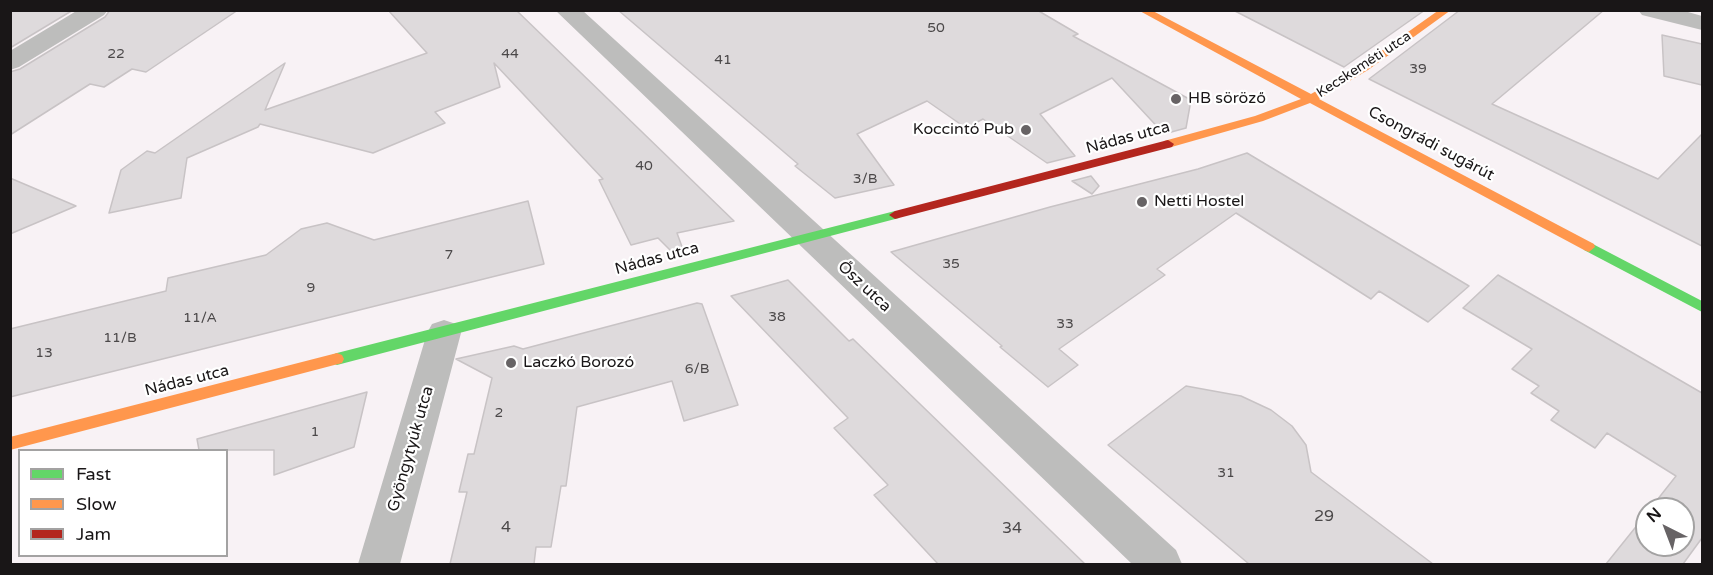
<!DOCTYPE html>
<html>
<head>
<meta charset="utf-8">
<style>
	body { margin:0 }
	#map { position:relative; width:1713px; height:575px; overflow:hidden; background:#f8f2f5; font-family:"Varela Round",sans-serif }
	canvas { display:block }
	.frame { position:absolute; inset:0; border:12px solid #191617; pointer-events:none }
	.legend { position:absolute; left:18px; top:449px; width:210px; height:108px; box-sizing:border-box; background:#fff; border:2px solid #a3a2a2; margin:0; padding:8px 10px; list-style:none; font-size:18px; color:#191617 }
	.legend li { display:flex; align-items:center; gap:12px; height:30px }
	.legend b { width:30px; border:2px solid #a3a2a2 }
	.north { position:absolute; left:1635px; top:497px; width:60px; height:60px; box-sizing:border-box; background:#fff; border:2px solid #a3a2a2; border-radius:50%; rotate:318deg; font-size:16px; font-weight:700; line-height:24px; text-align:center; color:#191617 }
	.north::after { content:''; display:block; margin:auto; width:21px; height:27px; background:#676365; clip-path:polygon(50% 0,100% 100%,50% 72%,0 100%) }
</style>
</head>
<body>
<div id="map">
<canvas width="1713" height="575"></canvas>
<div class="frame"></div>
<ul class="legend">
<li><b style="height:8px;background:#63d668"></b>Fast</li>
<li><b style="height:8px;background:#ff974d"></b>Slow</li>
<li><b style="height:8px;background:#b3261e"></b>Jam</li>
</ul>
<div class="north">N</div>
</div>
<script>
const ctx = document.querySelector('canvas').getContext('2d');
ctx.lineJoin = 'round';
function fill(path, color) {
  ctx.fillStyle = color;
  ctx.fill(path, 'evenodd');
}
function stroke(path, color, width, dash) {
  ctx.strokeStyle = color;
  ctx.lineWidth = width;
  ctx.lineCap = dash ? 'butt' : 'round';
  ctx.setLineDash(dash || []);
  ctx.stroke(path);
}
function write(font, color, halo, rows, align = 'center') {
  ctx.font = font + ' "Varela Round",sans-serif';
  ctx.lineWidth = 4.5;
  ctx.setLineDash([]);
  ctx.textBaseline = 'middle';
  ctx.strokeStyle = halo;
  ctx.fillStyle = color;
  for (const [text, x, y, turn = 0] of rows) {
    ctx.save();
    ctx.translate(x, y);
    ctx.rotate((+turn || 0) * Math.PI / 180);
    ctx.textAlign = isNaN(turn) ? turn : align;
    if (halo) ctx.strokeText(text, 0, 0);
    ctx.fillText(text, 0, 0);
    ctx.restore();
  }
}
const building = new Path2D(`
	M10,10H73L10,48Z
	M110,10H238L146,72L132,69L104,87L90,84L10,135V72L20,69L105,17Z
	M388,10H516L734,221L677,233L685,255L677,257L658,238L631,245L599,180L603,179L494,63L500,87L435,112L445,123L373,153L260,124L258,127L187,158L181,198L109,213L121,170L147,151L155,153L285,63L265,110L427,53Z
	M618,10H1037L1078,34L1073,36L1191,100L1186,128L1164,134L1112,78L1040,114L1075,156L1047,163L983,119L966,128L927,101L857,134L894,185L835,198L795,166L798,164Z
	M1233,10H1425L1344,67Z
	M1460,10H1604L1492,104L1658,179L1702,134V246L1369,79Z
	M1662,35L1702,44V85L1664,76Z
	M1247,153L1469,286L1428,322L1379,291L1371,299L1236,213L1157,269L1165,275L1059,349L1078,365L1048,387L1000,347L1002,346L891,252L1050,207L1198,169Z
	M1091,176L1099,186L1092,194L1072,181Z
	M10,178L76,206L10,234Z
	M528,201L544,264L10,397V329L166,291L168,278L266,255L301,229L327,223L374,240Z
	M1498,275L1702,393V538L1683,564H1606L1647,513V545H1683V509H1650L1676,476L1607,433L1595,448L1551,420L1559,411L1531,393L1539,386L1512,369L1532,349L1463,308Z
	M788,280L849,341L853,339L1085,564H938L874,495L888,485L834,428L848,418L731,296Z
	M697,303L702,304L738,405L684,421L672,381L577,407L566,486H561L551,547H536L534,564H450L467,492H459L468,454H474L492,378L456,359L514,346L523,349Z
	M1186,386L1241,396L1271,410L1292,426L1306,445L1311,472L1433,564H1249L1108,445Z
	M367,392L354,447L274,475V450H199L197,439Z`);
const street = new Path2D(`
	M78,10H108L104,15L19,67L10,70V51Z
	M555,10H582L1176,550L1182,564H1132Z
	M1638,10H1681L1702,16V30L1642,15Z
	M444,320L456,324L461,333L400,564H358L427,333L432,324Z`);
const fast = new Path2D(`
	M895,211L901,215L899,218L337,365L332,363L330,359L332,355L337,353Z
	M1589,242L1702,301V312L1584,250L1583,247Z`);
const slow = new Path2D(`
	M1138,10H1151L1311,94L1360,66L1439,10H1451L1368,70L1319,99L1594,244L1595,247L1589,252L1584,250L1310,103L1263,121L1168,148L1164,147L1162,144L1164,141L1255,116L1301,99Z
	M337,353L342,355L344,359L342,363L10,450V437Z`);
const jam = new Path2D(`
	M1168,140L1174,144L1172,147L895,219L889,215L895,211Z`);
const markers = [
	[1176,99,6,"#676365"],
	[1026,130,6,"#676365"],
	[1142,202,6,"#676365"],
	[511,363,6,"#676365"]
];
const numberNames = [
	["50",936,28],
	["22",116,54],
	["44",510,54],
	["41",723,60],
	["39",1418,69],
	["40",644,166],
	["3/B",865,179],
	["7",449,255],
	["35",951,264],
	["9",311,288],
	["38",777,317],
	["11/A",200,318],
	["33",1065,324],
	["11/B",120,338],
	["13",44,353],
	["6/B",697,369],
	["2",499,413],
	["1",315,432],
	["31",1226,473]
];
const farStreetnames = [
	["Kecskeméti utca",1364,65,-33]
];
const poiNames = [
	["HB söröző",1188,99],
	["Koccintó Pub",1014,130,"right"],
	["Netti Hostel",1154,202],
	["Laczkó Borozó",523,363]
];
const streetNames = [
	["Nádas utca",1128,138,-15],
	["Csongrádi sugárút",1431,144,28],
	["Nádas utca",657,259,-15],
	["Ősz utca",864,287,43],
	["Nádas utca",187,381,-14],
	["Gyöngytyúk utca",411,449,-74]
];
const nearNumbernames = [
	["29",1324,517],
	["4",506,528],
	["34",1012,529]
];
fill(building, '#dedadc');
stroke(building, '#c8c3c5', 1.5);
fill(street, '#bdbdbc');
fill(fast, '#63d668');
fill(slow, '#ff974d');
fill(jam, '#b3261e');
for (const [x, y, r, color] of markers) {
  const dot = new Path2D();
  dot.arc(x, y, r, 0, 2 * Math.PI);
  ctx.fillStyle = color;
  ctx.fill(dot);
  stroke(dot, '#fff', 2);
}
write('14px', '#4b4849', null, numberNames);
write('14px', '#191617', '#fff', farStreetnames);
write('16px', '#191617', '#fff', poiNames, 'left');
write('16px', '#191617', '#fff', streetNames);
write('16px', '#4b4849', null, nearNumbernames);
</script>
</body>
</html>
